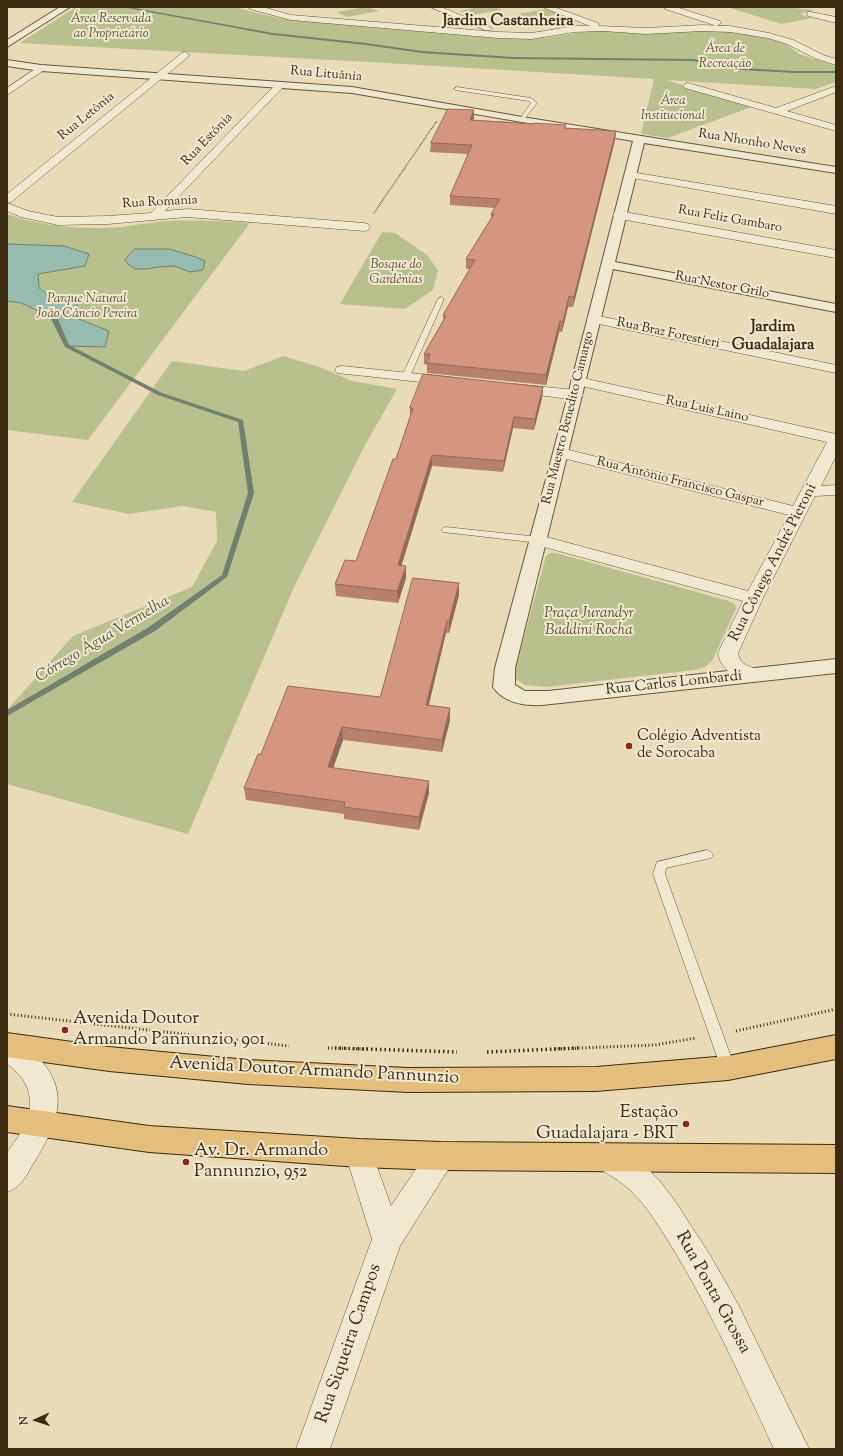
<!DOCTYPE html>
<html>
<head>
<meta charset="utf-8">
<style>
	body { margin:0 }
	#map { position:relative; width:843px; height:1456px; overflow:hidden; background:#e9dbb8; font-family:"Sorts Mill Goudy",serif }
	canvas { display:block }
	.frame { position:absolute; inset:0; border:8px solid #3b2910; pointer-events:none }
	.north { position:absolute; left:16px; top:1400px; width:40px; height:40px; -webkit-text-stroke:3px #f1e8d1; paint-order:stroke; rotate:267deg; font-size:11px; font-weight:700; line-height:16px; text-align:center; color:#3b2910 }
	.north::after { content:''; display:block; margin:auto; width:14px; height:18px; background:#3b2910; clip-path:polygon(50% 0,100% 100%,50% 72%,0 100%) }
</style>
</head>
<body>
<div id="map">
<canvas width="843" height="1456"></canvas>
<div class="frame"></div>
<div class="north">N</div>
</div>
<script>
const ctx = document.querySelector('canvas').getContext('2d');
ctx.lineJoin = 'round';
function fill(path, color) {
  ctx.fillStyle = color;
  ctx.fill(path, 'evenodd');
}
function stroke(path, color, width, dash) {
  ctx.strokeStyle = color;
  ctx.lineWidth = width;
  ctx.lineCap = dash ? 'butt' : 'round';
  ctx.setLineDash(dash || []);
  ctx.stroke(path);
}
function write(font, color, halo, rows, align = 'center') {
  ctx.font = font + ' "Sorts Mill Goudy",serif';
  ctx.lineWidth = 4;
  ctx.setLineDash([]);
  ctx.textBaseline = 'middle';
  ctx.strokeStyle = halo;
  ctx.fillStyle = color;
  for (const [text, x, y, turn = 0] of rows) {
    ctx.save();
    ctx.translate(x, y);
    ctx.rotate((+turn || 0) * Math.PI / 180);
    ctx.textAlign = isNaN(turn) ? turn : align;
    if (halo) ctx.strokeText(text, 0, 0);
    ctx.fillText(text, 0, 0);
    ctx.restore();
  }
}
const green = new Path2D(`
	M76,7H234L278,18L295,20L497,38L525,39L545,38L588,31H733L771,38L785,43L799,54L836,66V82L816,89L666,80L754,106L668,138L641,134L654,79L386,63L20,43Z
	M366,7L379,11L347,17L336,12Z
	M479,7H494L502,10L471,15L459,11Z
	M727,7H783L814,10L800,14L812,18L781,24Z
	M546,9L560,14L530,19L517,14Z
	M7,214C44,227 83,230 122,227C137,225 152,222 168,221C195,220 222,221 250,223L88,440L7,430Z
	M382,232L395,233L427,255L438,270L433,290L405,309L340,304Z
	M283,356L320,367L352,381L397,389L364,447L295,585L188,834L7,784V710L73,636L192,587L217,541L216,512L182,506L129,514L72,502L172,361L244,371Z
	M550,553H556L729,601L735,604L736,609L712,661L705,667L695,670L546,687L525,685L515,678L517,663L546,556Z`);
const water = new Path2D(`
	M7,244L64,246L89,254L85,266L38,274L39,288L55,299L76,297L79,319L109,331L105,347L67,346L55,319L21,303L7,301Z
	M135,249H169L196,257L205,261L203,270L190,272L174,266L159,267L146,269H135L129,265L125,260Z`);
const stream = new Path2D(`
	M122,7H129L273,33L366,43L422,51L513,57L693,59L741,68L794,71H836V73H794L741,70L693,61L513,59L422,53L366,45L273,35Z
	M51,316H55L58,319L69,345L162,393L243,420L254,493L227,577L155,631L7,716V710L149,627L222,575L248,493L238,422L158,395L65,347L50,317Z`);
const pathFar3 = new Path2D(`
	M436,123L437,121`);
const pathFar2 = new Path2D(`
	M374,213L436,122`);
const pathFar1 = new Path2D(`
	M7,1014L289,1046
	M736,1031L836,1009
	M328,1048L367,1049
	M554,1049L655,1045L696,1038`);
const path = new Path2D(`
	M335,1048L457,1052
	M487,1052L578,1048`);
const service = new Path2D(`
	M457,87L531,98L537,103L522,122L519,120L531,103L529,101L455,90L454,89Z
	M441,297L444,299L410,376L406,378H403L402,376L438,299Z
	M446,527L539,537L544,540L539,543L443,532L441,530L443,528Z
	M707,850L711,852L713,855L711,858L666,868L665,874L735,1068L733,1072L728,1074L723,1072L721,1068L653,874L657,862Z`);
const minor = new Path2D(`
	M249,7H263L291,15L498,32L532,33L574,26H590L542,7H554L598,23L599,26L646,28L702,25L730,26L769,33L793,40L823,55L836,59V65L817,59L787,44L768,38L730,32L702,31L646,34L603,31L574,32L532,39L498,38L291,20L250,9Z
	M430,7H441L492,28L491,30H485Z
	M664,7H676L720,21L721,23L717,26L714,25L665,9Z
	M808,12H811L836,17V23L808,16L807,14Z
	M185,52L190,55L188,57L11,202L7,203V194L182,53Z
	M41,65L44,66L46,68L44,70L7,95V88Z
	M280,82L283,83L285,85L283,87L165,211L187,209L364,223L368,224L370,227L368,230L364,231L187,217L108,224L58,225L21,217L7,211V203L28,211L58,217L108,216L151,213L277,83Z
	M688,83L776,108L836,86V92L787,111L836,125V131L685,88L683,86L685,84Z
	M631,172L836,206V214L627,177L625,175Z
	M619,211L836,250V258L615,218L613,215L615,212Z
	M594,315L836,365V373L589,322L587,319L589,316Z
	M342,366L449,377L454,378L456,381L454,384L449,385L337,373L335,370L337,367Z
	M578,377L836,434V456L821,486L836,485V495L815,496L763,598L738,653C741,670 756,664 763,675L760,680C742,684 721,672 718,653L743,601L533,544L530,540L533,536L539,535L748,591L789,515L555,456L553,453L555,450L561,448L793,506L827,442L573,384L571,381L573,378Z
	M515,384L575,390L580,392L583,395L580,398L575,400L510,391L508,388L510,385Z
	M7,1038C36,1048 63,1077 57,1110C54,1128 44,1146 35,1161C26,1175 22,1187 7,1192C7,1182 5,1165 7,1155C8,1149 15,1142 18,1137C36,1108 35,1084 7,1064Z
	M359,1140L369,1144L391,1206L431,1147L441,1143L451,1147L455,1156L451,1165L400,1246L330,1449H296L372,1239L345,1153L349,1144Z
	M606,1144L621,1151L645,1166L659,1180L675,1201L710,1255L739,1306L809,1449H774C737,1369 700,1286 650,1213C642,1202 633,1192 623,1184C611,1174 598,1172 592,1157L596,1148Z`);
const tertiary = new Path2D(`
	M60,7H70L7,47V40Z
	M7,60L41,65L352,87L522,117L836,167V173L644,143L615,262L836,304V312L613,269L515,668V685L525,691H548L836,659V673L542,705C524,706 504,703 493,687L495,668L553,453L633,141L352,93L41,71L7,66Z`);
const primary = new Path2D(`
	M7,1033L109,1047L248,1060L408,1068L596,1067L728,1056L836,1035V1059L728,1080L596,1091L408,1092L248,1084L109,1071L7,1057Z
	M7,1106L149,1126L359,1139L441,1142L836,1145V1173L441,1170L359,1167L149,1152L7,1132Z`);
const wall = new Path2D(`
	M474,118L473,120L566,125V128L616,131L615,140L573,307H568L562,332H559L546,385L427,373V365L424,364V354L443,321V315L470,269H466V259L491,218V214L495,208L450,205V196L468,154L430,152L431,143Z
	M543,387L542,398L534,430L513,428L503,472L432,466L401,566L406,578L398,603L336,596L335,584L356,561L396,459L410,418V408Z
	M459,595L449,633H446L428,705L450,708V720L442,752L343,740L333,768L429,793L419,830L344,819V814L246,800L244,788L261,754L380,697Z`);
const shadedWall = new Path2D(`
	M474,110V118L469,129L470,120Z
	M616,131L615,140L573,307L574,297Z
	M569,296L568,307L562,332L563,322Z
	M560,321L559,332L546,385V375Z
	M543,387L542,398L534,430L535,419Z
	M514,417L513,428L503,472L504,461Z
	M432,455V466L398,577V565Z
	M406,566V578L398,603L397,591Z
	M459,583V595L449,633V621Z
	M447,621L446,633L426,717V705Z
	M450,708V720L442,752V740Z
	M342,727L343,740L329,780L328,767Z
	M429,781V793L419,830V817Z`);
const building = new Path2D(`
	M448,109L474,110L470,120L533,124L534,123L566,125L564,128L616,131L574,297L569,296L563,322L560,321L546,375L427,363L430,354H424L446,316L443,315L475,260L466,259L494,214H491L500,199L450,196L472,145L431,143Z
	M423,374L543,387L535,419L514,417L504,461L432,455L398,565L406,566L397,591L335,584L345,560L356,561L393,459H396L413,408H410Z
	M413,578L459,583L449,621H447L426,705L450,708L442,740L342,727L328,767L429,781L419,817L344,807L345,802L244,788L258,754H261L288,686L380,697Z`);
const markers = [
	[629,746,4,"#8f2418"],
	[65,1030,4,"#8f2418"],
	[686,1124,4,"#8f2418"],
	[186,1162,4,"#8f2418"]
];
const farParknames = [
	["Área Reservada",111,20],
	["ao Proprietário",111,35],
	["Área de",725,50],
	["Recreação",725,65],
	["Área",673,102],
	["Institucional",673,117],
	["Bosque do",396,266],
	["Gardênias",396,281],
	["Parque Natural",87,300],
	["João Câncio Pereira",87,315]
];
const farStreetnames = [
	["Rua Lituânia",326,75,5],
	["Rua Letônia",87,117,-39],
	["Rua Estônia",208,140,-46],
	["Rua Nhonho Neves",752,143,9],
	["Rua Romania",160,203,-3],
	["Rua Feliz Gambaro",730,220,10],
	["Rua Nestor Grilo",722,286,11],
	["Rua Braz Forestieri",668,334,12],
	["Rua Luis Laino",707,410,12],
	["Rua Maestro Benedito Camargo",569,418,-76],
	["Rua Antônio Francisco Gaspar",680,483,14]
];
const streetNames = [
	["Rua Cônego André Pieroni",774,563,-63],
	["Rua Carlos Lombardi",674,684,-6]
];
const parkNames = [
	["Praça Jurandyr",589,614],
	["Baddini Rocha",589,631]
];
const poiNames = [
	["Colégio Adventista",637,737],
	["de Sorocaba",637,754]
];
const farDistrictnames = [
	["Jardim Castanheira",508,22],
	["Jardim",773,328],
	["Guadalajara",773,346]
];
const waterNames = [
	["Córrego Água Vermelha",103,640,-31]
];
const nearPoinames = [
	["Avenida Doutor",73,1020],
	["Armando Pannunzio, 901",73,1041],
	["Estação",678,1114,"right"],
	["Guadalajara - BRT",678,1135,"right"],
	["Av. Dr. Armando",194,1152],
	["Pannunzio, 952",194,1173]
];
const nearStreetnames = [
	["Avenida Doutor Armando Pannunzio",314,1072,3],
	["Rua Ponta Grossa",712,1293,61],
	["Rua Siqueira Campos",350,1344,-71]
];
fill(green, '#b8c08e');
fill(water, '#97bbae');
stroke(water, '#72816f', 1);
fill(stream, '#72816f');
stroke(service, '#66563a', 1);
stroke(minor, '#66563a', 1);
stroke(tertiary, '#66563a', 2);
stroke(primary, '#3b2910', 2);
stroke(pathFar3, '#3b2910', 1, [0.5, 1]);
stroke(pathFar2, '#3b2910', 1.5, [0.5, 1]);
stroke(pathFar1, '#3b2910', 3, [1, 2.5]);
stroke(path, '#3b2910', 3.5, [1.5, 3]);
fill(service, '#f1e8d1');
fill(minor, '#f1e8d1');
fill(tertiary, '#f1e8d1');
fill(primary, '#e4be7c');
fill(wall, '#b7816e');
fill(shadedWall, '#95695a');
fill(building, '#d59680');
stroke(building, '#95695a', 1);
for (const [x, y, r, color] of markers) {
  const dot = new Path2D();
  dot.arc(x, y, r, 0, 2 * Math.PI);
  ctx.fillStyle = color;
  ctx.fill(dot);
  stroke(dot, '#f1e8d1', 1.5);
}
write('italic 13px', '#5a4f30', '#f1e8d1', farParknames);
write('13px', '#3b2910', '#f1e8d1', farStreetnames);
write('15px', '#3b2910', '#f1e8d1', streetNames);
write('italic 15px', '#5a4f30', '#f1e8d1', parkNames);
write('15px', '#3b2910', '#f1e8d1', poiNames, 'left');
write('bold 16px', '#3b2910', '#f1e8d1', farDistrictnames);
write('italic 16px', '#524e38', '#f1e8d1', waterNames);
write('18px', '#3b2910', '#f1e8d1', nearPoinames, 'left');
write('18px', '#3b2910', '#f1e8d1', nearStreetnames);
</script>
</body>
</html>
